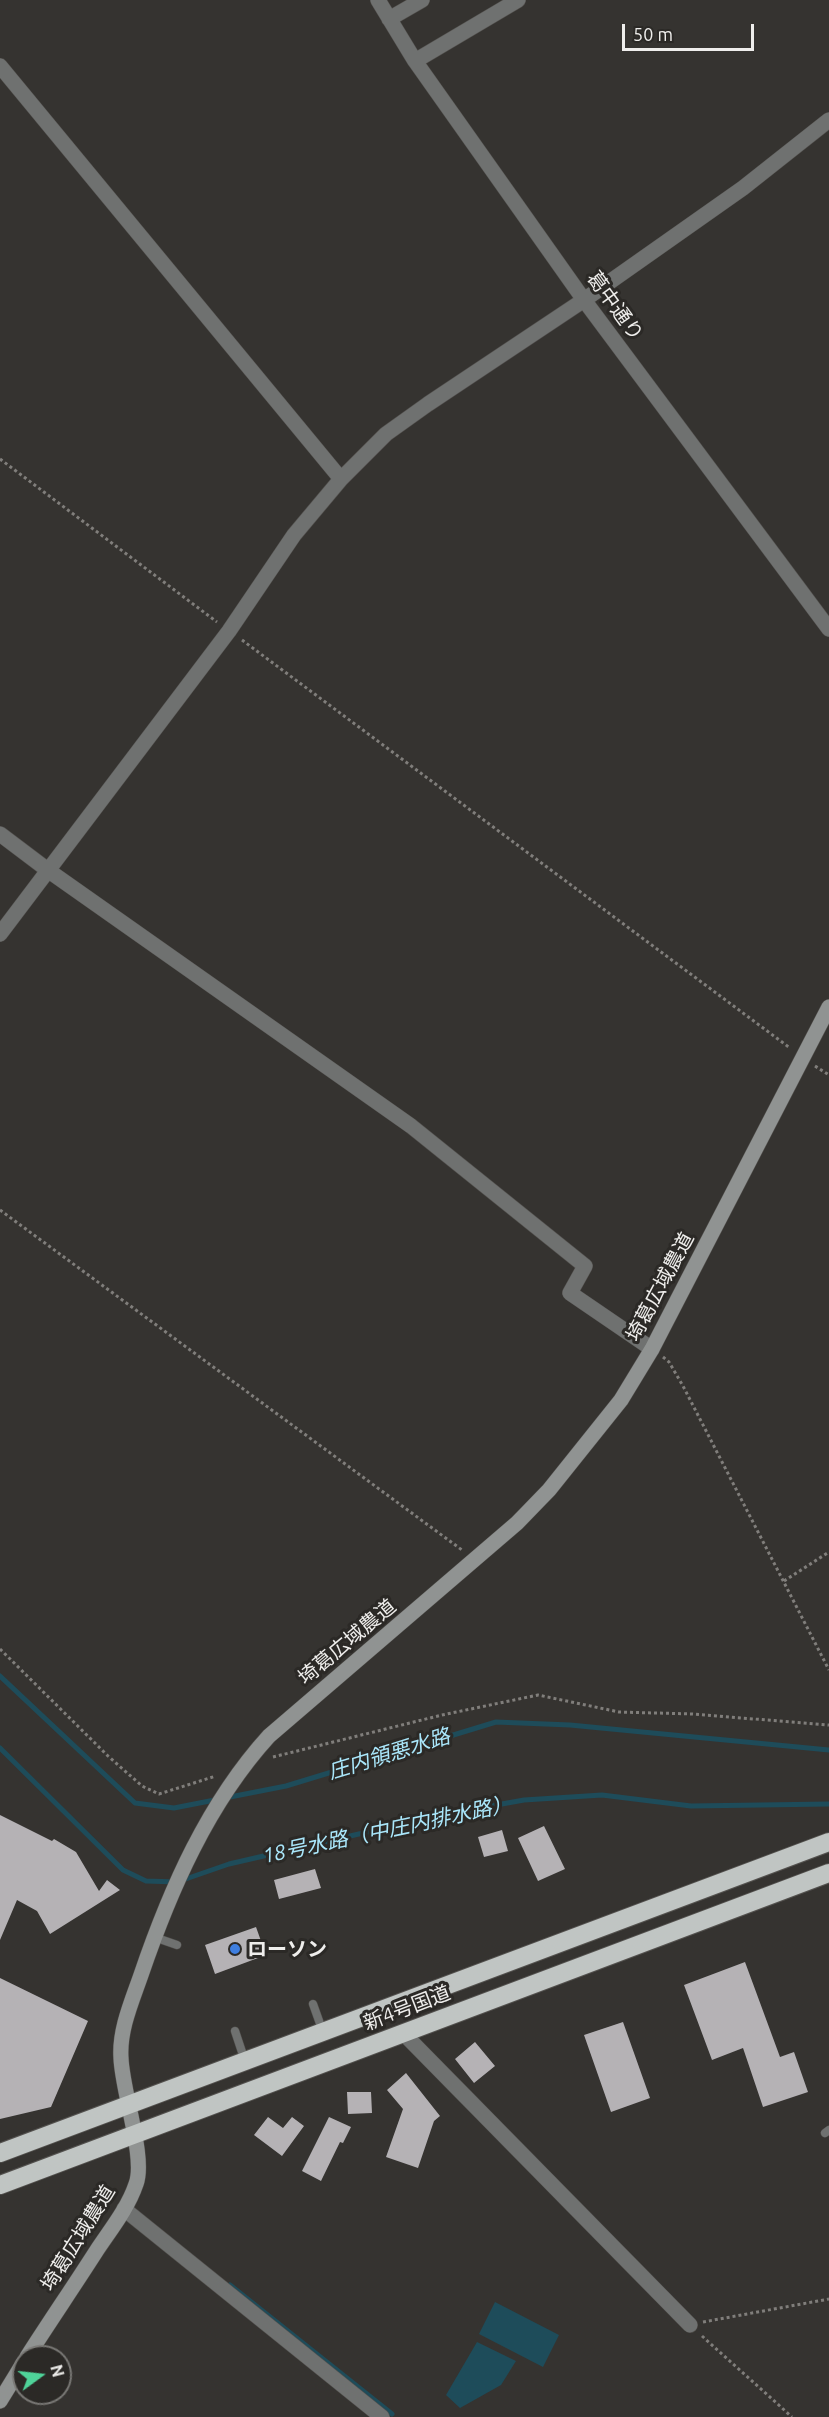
<!DOCTYPE html>
<html>
<head>
<meta charset="utf-8">
<style>
	body { margin:0 }
	#map { position:relative; width:829px; height:2417px; overflow:hidden; background:#353330; font-family:Ubuntu,sans-serif }
	canvas { display:block }
	.north { position:absolute; left:12px; top:2345px; width:60px; height:60px; box-sizing:border-box; background:#2b2926; border:2px solid #797875; border-radius:50%; rotate:75deg; font-size:16px; font-weight:700; line-height:24px; text-align:center; color:#efeeec }
	.north::after { content:''; display:block; margin:auto; width:21px; height:27px; background:#4fd399; clip-path:polygon(50% 0,100% 100%,50% 72%,0 100%) }
	.scale { position:absolute; left:622px; top:24px; width:132px; height:27px; box-sizing:border-box; border:3px solid #efeeec; border-top:0; padding-left:8px; font-size:18px; line-height:21px; white-space:nowrap; color:#efeeec; -webkit-text-stroke:4px #2b2926; paint-order:stroke }
</style>
</head>
<body>
<div id="map">
<canvas width="829" height="2417"></canvas>
<div class="north">N</div>
<div class="scale">50 m</div>
</div>
<script>
const ctx = document.querySelector('canvas').getContext('2d');
ctx.lineJoin = 'round';
function fill(path, color) {
  ctx.fillStyle = color;
  ctx.fill(path, 'evenodd');
}
function stroke(path, color, width, dash) {
  ctx.strokeStyle = color;
  ctx.lineWidth = width;
  ctx.lineCap = dash ? 'butt' : 'round';
  ctx.setLineDash(dash || []);
  ctx.stroke(path);
}
function write(font, color, halo, rows, align = 'center') {
  ctx.font = font + ' Ubuntu,"Noto Sans JP",sans-serif';
  ctx.lineWidth = 6;
  ctx.setLineDash([]);
  ctx.textBaseline = 'middle';
  ctx.strokeStyle = halo;
  ctx.fillStyle = color;
  for (const [text, x, y, turn = 0] of rows) {
    ctx.save();
    ctx.translate(x, y);
    ctx.rotate((+turn || 0) * Math.PI / 180);
    ctx.textAlign = isNaN(turn) ? turn : align;
    if (halo) ctx.strokeText(text, 0, 0);
    ctx.fillText(text, 0, 0);
    ctx.restore();
  }
}
const water = new Path2D(`
	M495,2302L559,2335L543,2367L479,2334Z
	M477,2342L516,2361L501,2385L460,2408L446,2395Z`);
const stream = new Path2D(`
	M0,1676L135,1803L174,1808L286,1786L496,1722L570,1725L829,1750
	M0,1748L123,1870L146,1881L177,1882L229,1864L441,1815L524,1800L602,1795L691,1806L829,1804
	M230,2285L392,2414`);
const building = new Path2D(`
	M0,1815L52,1841L54,1839L76,1852L99,1891L107,1880L120,1890L50,1934L37,1911L17,1900L0,1940Z
	M544,1826L565,1869L538,1881L518,1838Z
	M502,1830L508,1851L484,1857L478,1837Z
	M315,1869L321,1888L279,1899L274,1880Z
	M256,1927L266,1955L215,1974L205,1945Z
	M745,1962L780,2057L794,2052L808,2092L763,2107L743,2048L712,2060L684,1985Z
	M0,1978L88,2021L51,2107L0,2119Z
	M623,2022L650,2098L611,2112L584,2035Z
	M475,2042L495,2066L474,2083L455,2059Z
	M406,2073L440,2116L434,2121L418,2168L386,2157L403,2109L387,2090Z
	M347,2092H371L372,2113L348,2114Z
	M268,2117L283,2128L292,2117L304,2126L282,2156L254,2135Z
	M329,2117L351,2127L343,2143L340,2142L321,2181L302,2171Z`);
const path = new Path2D(`
	M0,459L217,622
	M242,640L790,1048
	M815,1066L829,1075
	M0,1210L462,1550
	M663,1357L669,1362L683,1386L829,1670
	M784,1581L829,1552
	M0,1649L108,1756L142,1786L159,1794L216,1776
	M273,1757L442,1715L538,1695L619,1712L692,1714L829,1725
	M703,2322L829,2299
	M702,2336L792,2417`);
const lane = new Path2D(`
	M154,1937L177,1945
	M313,2004L323,2032
	M235,2031L245,2061
	M825,2133L829,2130`);
const street = new Path2D(`
	M378,0L415,61L584,300L829,629
	M389,19L422,0
	M415,61L518,0
	M0,66L341,479
	M0,834L49,871L411,1126L585,1266L570,1293L652,1349
	M0,934L229,631L294,535L341,479L386,434L428,404L584,300L743,188L829,120
	M404,2034L690,2325
	M124,2209L382,2417`);
const secondary = new Path2D(`
	M27,2357C50,2321 74,2286 97,2250C111,2229 128,2208 136,2184C146,2158 122,2091 121,2058C119,2030 132,2001 141,1975C170,1890 208,1803 269,1736L517,1523L549,1490L621,1400L652,1349L829,1007
	M0,2401L24,2362`);
const highway = new Path2D(`
	M0,2153L829,1842
	M0,2185L829,1873`);
const markers = [
	[235,1949,6,"#3f7fe0"]
];
const streetNames = [
	["葛中通り",615,306,54],
	["埼葛広域農道",660,1287,-62],
	["埼葛広域農道",347,1642,-40],
	["新4号国道",407,2008,-21],
	["埼葛広域農道",78,2238,-58]
];
const poiNames = [
	["ローソン",247,1949]
];
const waterNames = [
	["庄内領悪水路",389,1754,-17],
	["18号水路（中庄内排水路）",387,1830,-12]
];
fill(water, '#1e4c5a');
stroke(stream, '#1e4c5a', 5);
fill(building, '#b5b2b5');
stroke(lane, '#53514e', 9);
stroke(street, '#53514e', 16);
stroke(secondary, '#53514e', 16);
stroke(highway, '#53514e', 20);
stroke(path, '#807e7b', 3, [3, 3]);
stroke(lane, '#6f7170', 8);
stroke(street, '#6f7170', 15);
stroke(secondary, '#909392', 15);
stroke(highway, '#c0c5c3', 18);
for (const [x, y, r, color] of markers) {
  const dot = new Path2D();
  dot.arc(x, y, r, 0, 2 * Math.PI);
  ctx.fillStyle = color;
  ctx.fill(dot);
  stroke(dot, '#2b2926', 2);
}
write('20px', '#efeeec', '#2b2926', streetNames);
write('bold 20px', '#efeeec', '#2b2926', poiNames, 'left');
write('italic 21px', '#aae7fb', '#2b2926', waterNames);
</script>
</body>
</html>
